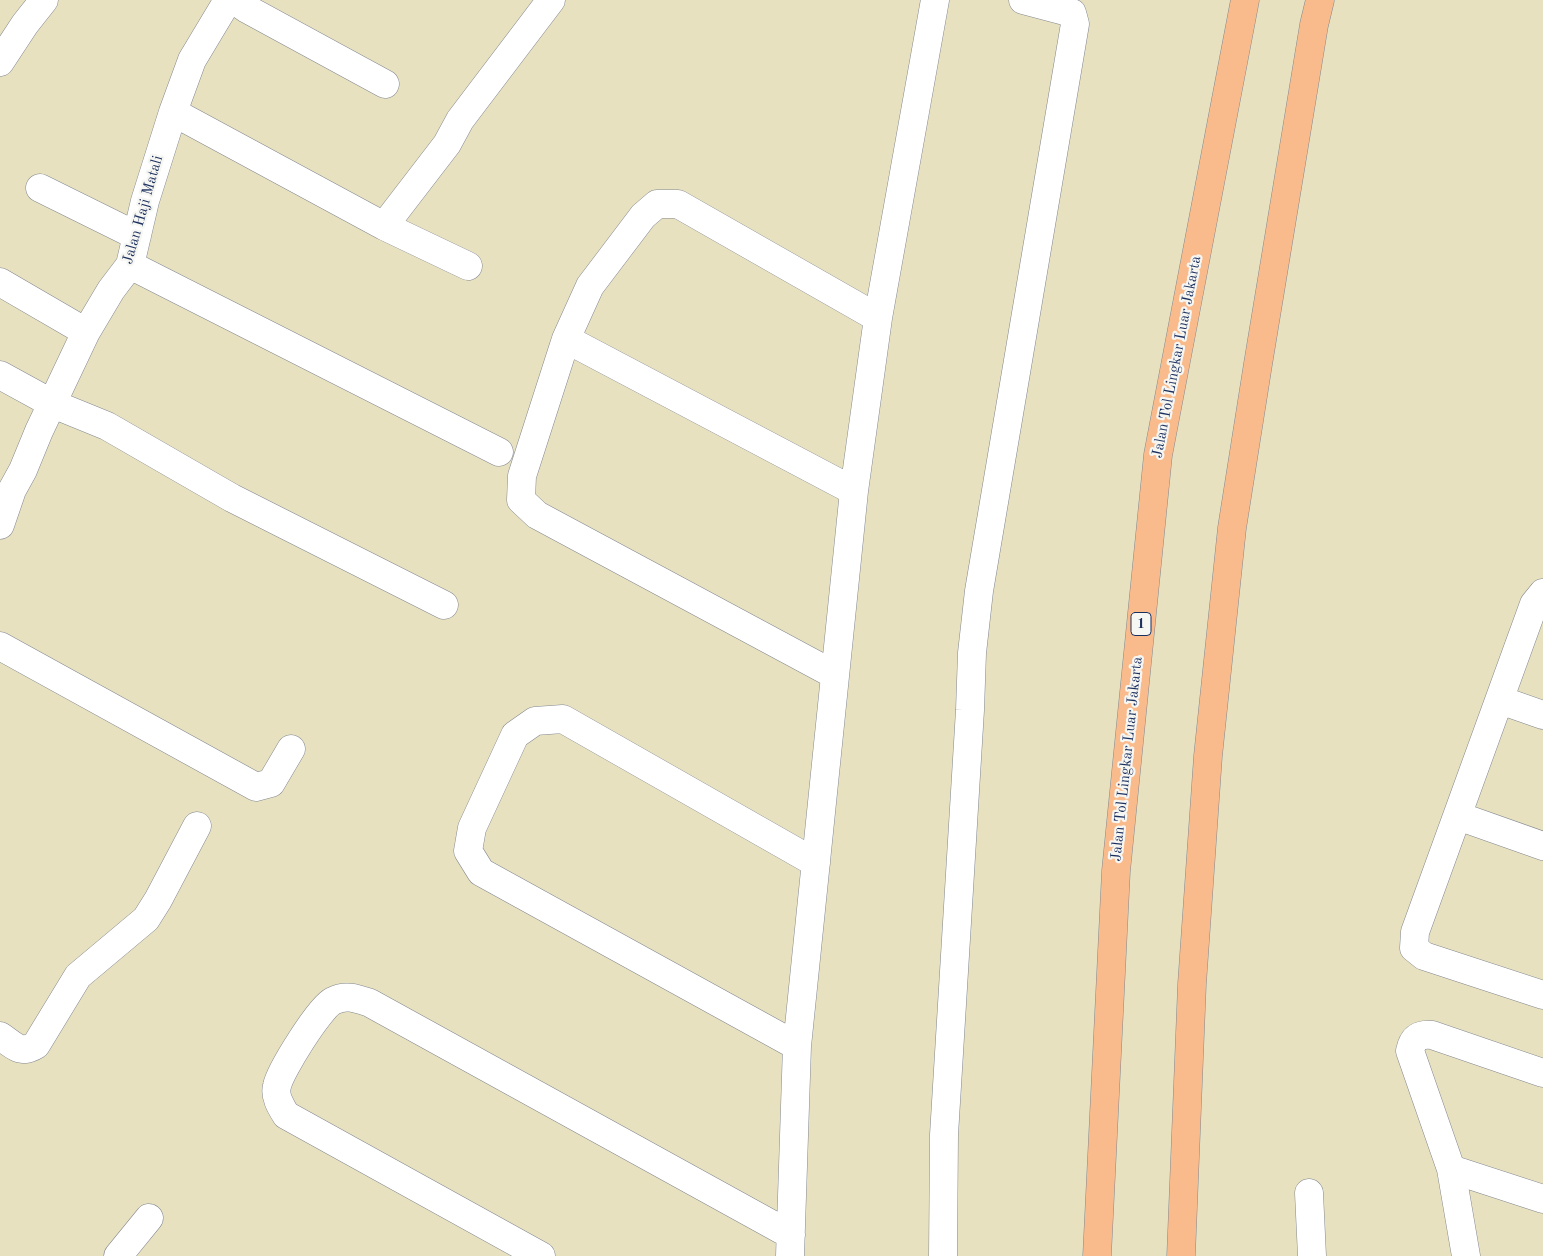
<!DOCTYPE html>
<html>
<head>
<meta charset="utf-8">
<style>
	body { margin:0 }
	canvas { display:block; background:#e8e1c0 }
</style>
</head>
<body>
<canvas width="1543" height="1256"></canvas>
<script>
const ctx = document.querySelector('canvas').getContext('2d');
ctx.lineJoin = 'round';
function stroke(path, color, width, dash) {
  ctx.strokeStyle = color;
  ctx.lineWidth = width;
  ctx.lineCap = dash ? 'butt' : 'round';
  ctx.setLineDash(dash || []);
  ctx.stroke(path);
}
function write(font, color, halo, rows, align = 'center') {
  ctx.font = font + ' "Old Standard TT",serif';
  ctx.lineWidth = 4.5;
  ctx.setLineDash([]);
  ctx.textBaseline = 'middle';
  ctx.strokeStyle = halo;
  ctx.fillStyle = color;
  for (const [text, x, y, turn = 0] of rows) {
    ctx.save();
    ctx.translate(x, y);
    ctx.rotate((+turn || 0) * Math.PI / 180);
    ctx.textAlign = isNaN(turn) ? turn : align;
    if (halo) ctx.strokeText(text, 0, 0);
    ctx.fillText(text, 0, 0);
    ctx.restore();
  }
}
const minor = new Path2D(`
	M234,0L247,9L385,84
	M0,62L25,24L44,0
	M173,112L384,226L468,266
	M40,188L137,236
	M384,226L447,144L460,120L551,0
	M130,265L499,452
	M0,282L86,332
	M566,339L854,491
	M0,375L53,404L107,426L232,498L444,605
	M0,525L12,490L23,470L39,431L86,332L111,290L130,265L145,201L173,112L192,60L228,0
	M1543,593L1534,604L1415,932L1414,948L1424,956L1543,995
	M0,646L256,787L271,783L291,749
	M835,675L537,515L521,500L522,476L566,339L590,286L643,216L657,204H678L878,318
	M1500,700L1543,715
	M1458,816L1543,846
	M0,1036C14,1045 20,1055 36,1045L78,976L146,919L158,900L197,826
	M797,1046L481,872L468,851L472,828L515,735L535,721L563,719L816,863
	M1451,1169L1543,1199
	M1309,1193L1312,1256
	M118,1256L149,1218
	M541,1256L286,1115C281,1107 274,1096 277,1086C280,1071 320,1007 333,1001C346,994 358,999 370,1003L791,1235
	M790,1256L797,1046L854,491L878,318L935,0
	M943,1256L944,1135L970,710L972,653L979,591L1075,24L1072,13L1023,0
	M1466,1256L1451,1169L1410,1051C1413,1037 1419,1034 1432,1035L1543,1073`);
const highway = new Path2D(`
	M1097,1256L1116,871L1158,455L1245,0
	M1181,1256L1192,984L1208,756L1232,528L1258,364L1314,25L1320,0`);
const shields = [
	[1141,624,20]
];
const shieldNames = [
	["1",1141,624]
];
const streetNames = [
	["Jalan Haji Matali",143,210,-74],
	["Jalan Tol Lingkar Luar Jakarta",1177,357,-79],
	["Jalan Tol Lingkar Luar Jakarta",1127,759,-84]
];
stroke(minor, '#82888f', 29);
stroke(highway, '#82888f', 29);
stroke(minor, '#fff', 28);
stroke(highway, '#fabb8c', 28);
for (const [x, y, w] of shields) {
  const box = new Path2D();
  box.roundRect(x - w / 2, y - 11.5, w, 23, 4);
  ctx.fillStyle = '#f6f6f2';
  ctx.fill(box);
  stroke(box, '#1b2f5e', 1);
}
write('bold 14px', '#1b2f5e', null, shieldNames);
write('15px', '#1b2f5e', '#f6f6f2', streetNames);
</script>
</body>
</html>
